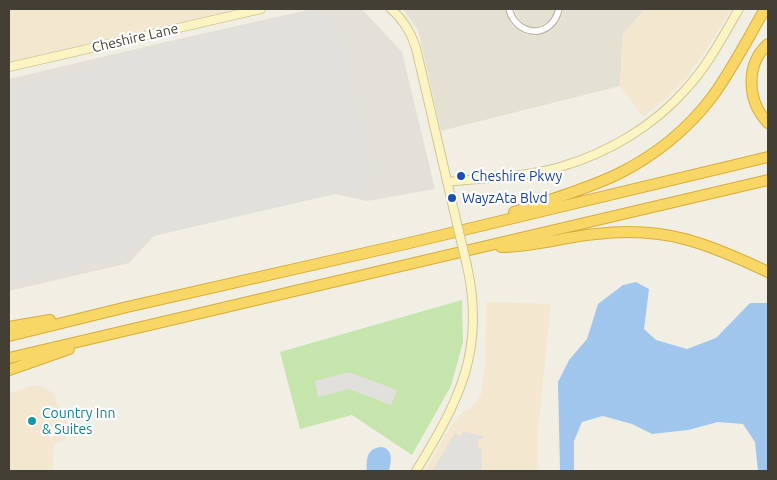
<!DOCTYPE html>
<html>
<head>
<meta charset="utf-8">
<style>
	body { margin:0 }
	#map { position:relative; width:777px; height:480px; overflow:hidden; background:#f1efe4; font-family:Ubuntu,sans-serif }
	canvas { display:block }
	.frame { position:absolute; inset:0; border:10px solid #433f34; pointer-events:none }
</style>
</head>
<body>
<div id="map">
<canvas width="777" height="480"></canvas>
<div class="frame"></div>
</div>
<script>
const ctx = document.querySelector('canvas').getContext('2d');
ctx.lineJoin = 'round';
function fill(path, color) {
  ctx.fillStyle = color;
  ctx.fill(path, 'evenodd');
}
function stroke(path, color, width, dash) {
  ctx.strokeStyle = color;
  ctx.lineWidth = width;
  ctx.lineCap = dash ? 'butt' : 'round';
  ctx.setLineDash(dash || []);
  ctx.stroke(path);
}
function write(font, color, halo, rows, align = 'center') {
  ctx.font = font + ' Ubuntu,sans-serif';
  ctx.lineWidth = 4.5;
  ctx.setLineDash([]);
  ctx.textBaseline = 'middle';
  ctx.strokeStyle = halo;
  ctx.fillStyle = color;
  for (const [text, x, y, turn = 0] of rows) {
    ctx.save();
    ctx.translate(x, y);
    ctx.rotate((+turn || 0) * Math.PI / 180);
    ctx.textAlign = isNaN(turn) ? turn : align;
    if (halo) ctx.strokeText(text, 0, 0);
    ctx.fillText(text, 0, 0);
    ctx.restore();
  }
}
const residential = new Path2D(`
	M403,9H506L512,26L524,34L535,36L555,26L561,18L564,9H643L642,13L623,34L620,86L441,131L418,30Z
	M514,9H556L549,22L538,27L531,28L520,20Z`);
const commercial = new Path2D(`
	M9,9H237L9,62Z
	M643,9H732L700,59L682,83L662,102L643,117L620,86L623,34L642,13Z
	M486,302L551,304L538,432V471H425L451,426L463,412L474,405L481,395L485,361Z
	M35,385L41,386L49,390L54,395L67,421L69,429L68,435L65,439L54,445L53,471H9V393Z`);
const industrial = new Path2D(`
	M312,9H362L402,52L435,189L367,201L335,194L154,236L129,263L9,291V79L161,43Z`);
const green = new Path2D(`
	M462,300L463,342L451,386L412,455L352,415L300,429L280,352Z`);
const parking = new Path2D(`
	M314,11L326,16L338,31L372,170L357,196L344,191L148,236L122,257L9,281V88L82,71L103,62Z
	M346,373H351L397,390L391,405L349,389L318,397L315,381Z
	M463,431L483,436V439H478V448L482,449V471H432L455,433L461,437Z`);
const water = new Path2D(`
	M636,282L649,289L644,329L656,340L687,349L716,338L750,303H768V471H758L755,442L743,424L718,422L688,430L652,434L632,424L603,416L582,422L574,441V471H560L558,382L569,360L587,339L598,304L623,285Z
	M382,447C394,450 391,462 389,471H367C366,458 367,448 382,447Z`);
const street = new Path2D(`
	M509,9C517,38 552,39 559,9`);
const secondary = new Path2D(`
	M391,9C404,20 411,32 416,48L454,211
	M9,67L261,9
	M447,182C485,178 524,177 560,167C608,153 654,126 687,88C708,65 723,36 739,9
	M416,471C459,401 486,350 467,266`);
const highway = new Path2D(`
	M768,44C745,65 747,101 768,123
	M514,212C548,200 585,190 618,174C654,156 688,129 712,97C732,70 748,38 765,9
	M501,247C533,247 564,237 596,234C665,226 707,243 768,272
	M9,327L50,320
	M9,336L127,307L405,244L768,157
	M9,358L768,180
	M9,370L69,349`);
const secondaryBridge = new Path2D(`
	M454,211L467,266`);
const markers = [
	[461,176,5,"#1a4fb4"],
	[452,198,5,"#1a4fb4"],
	[32,421,5,"#0f9aa8"]
];
const streetNames = [
	["Cheshire Lane",135,38,-13]
];
const transitNames = [
	["Cheshire Pkwy",471,176],
	["WayzAta Blvd",462,198]
];
const cultureNames = [
	["Country Inn",42,413],
	["& Suites",42,429]
];
fill(residential, '#e5e1d2');
fill(commercial, '#f3e7cf');
fill(industrial, '#e3e0d9');
fill(green, '#c6e5ad');
fill(parking, '#e2e0dc');
fill(water, '#a1c6ed');
stroke(street, '#bcb7a7', 8);
stroke(secondary, '#d0c695', 10);
stroke(highway, '#d7ac38', 12);
stroke(street, '#fff', 5.5);
stroke(secondary, '#fdf4c3', 8);
stroke(highway, '#f9d767', 10);
stroke(secondaryBridge, '#d0c695', 10, []);
stroke(secondaryBridge, '#fdf4c3', 8);
for (const [x, y, r, color] of markers) {
  const dot = new Path2D();
  dot.arc(x, y, r, 0, 2 * Math.PI);
  ctx.fillStyle = color;
  ctx.fill(dot);
  stroke(dot, '#fff', 2);
}
write('14px', '#433f34', '#fff', streetNames);
write('14px', '#164399', '#fff', transitNames, 'left');
write('14px', '#0d838f', '#fff', cultureNames, 'left');
</script>
</body>
</html>
